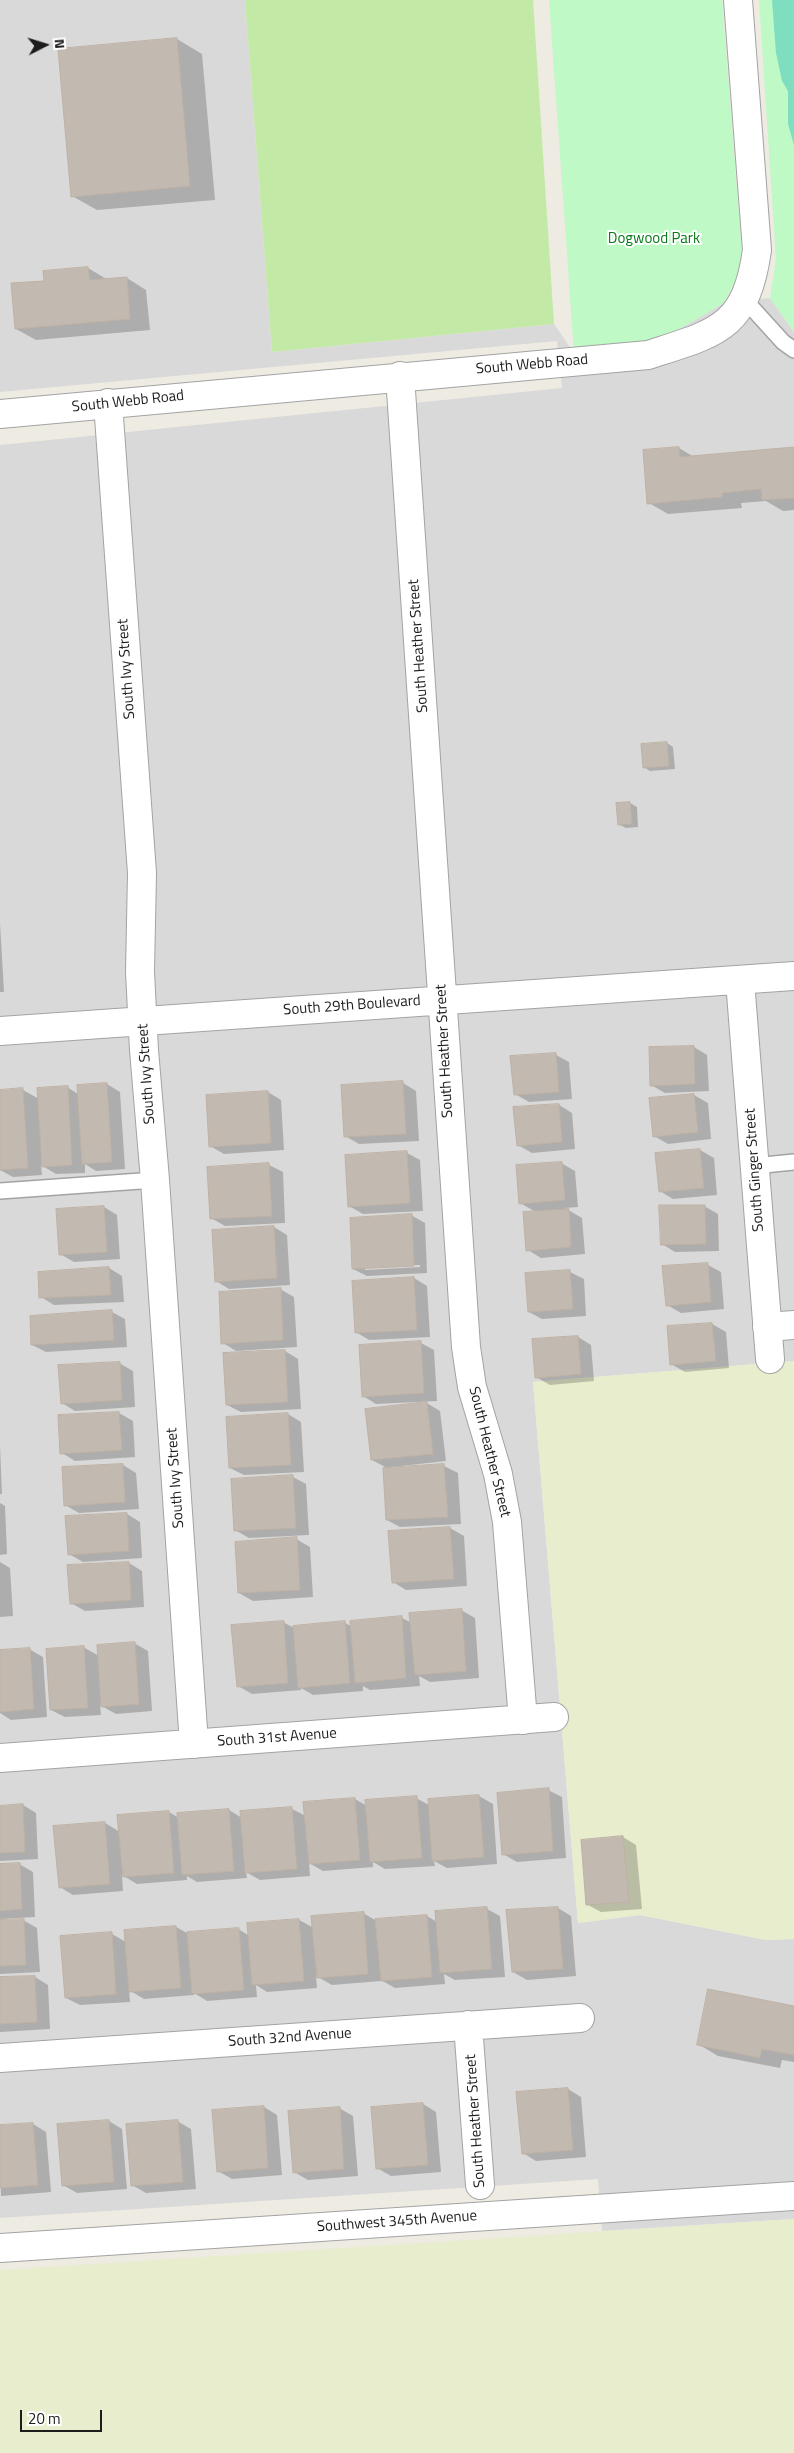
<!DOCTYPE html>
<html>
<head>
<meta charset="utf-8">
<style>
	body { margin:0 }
	#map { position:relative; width:794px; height:2453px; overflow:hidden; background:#eeebe2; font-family:"Titillium Web",sans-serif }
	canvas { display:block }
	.north { position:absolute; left:20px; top:20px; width:50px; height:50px; -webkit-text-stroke:4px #fff; paint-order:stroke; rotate:85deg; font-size:14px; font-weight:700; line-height:20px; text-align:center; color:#1c1c1c }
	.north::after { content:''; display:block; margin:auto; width:18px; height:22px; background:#1c1c1c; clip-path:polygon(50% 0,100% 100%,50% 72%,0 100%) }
	.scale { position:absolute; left:20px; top:2410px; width:82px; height:22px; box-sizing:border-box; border:2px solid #1c1c1c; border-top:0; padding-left:6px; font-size:15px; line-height:18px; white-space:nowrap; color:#1c1c1c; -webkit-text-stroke:4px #fff; paint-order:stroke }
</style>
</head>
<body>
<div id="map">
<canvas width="794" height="2453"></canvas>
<div class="north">N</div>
<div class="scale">20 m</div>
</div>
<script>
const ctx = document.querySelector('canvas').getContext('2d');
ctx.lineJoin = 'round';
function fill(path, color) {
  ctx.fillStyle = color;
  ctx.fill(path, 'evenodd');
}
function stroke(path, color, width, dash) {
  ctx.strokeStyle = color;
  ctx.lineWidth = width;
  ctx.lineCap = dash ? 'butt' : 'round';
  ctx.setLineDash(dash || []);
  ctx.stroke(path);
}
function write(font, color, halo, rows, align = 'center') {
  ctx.font = font + ' "Titillium Web",sans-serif';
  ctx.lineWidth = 4;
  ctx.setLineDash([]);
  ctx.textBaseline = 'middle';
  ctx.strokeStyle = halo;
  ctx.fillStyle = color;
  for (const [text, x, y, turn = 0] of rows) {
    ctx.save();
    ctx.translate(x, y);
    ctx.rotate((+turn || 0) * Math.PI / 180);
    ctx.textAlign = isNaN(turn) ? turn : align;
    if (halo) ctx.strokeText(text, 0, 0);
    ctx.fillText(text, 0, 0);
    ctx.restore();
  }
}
const residential = new Path2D(`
	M0,0H245L272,352L554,324L574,353L657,342L724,303L770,298L794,332V1361L533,1382L578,1923L640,1915L766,1940L794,1939V2219L602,2231L598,2179L0,2218V445L562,388L557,341L0,392Z`);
const farmland = new Path2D(`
	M794,1361V1939L766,1940L640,1915L578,1923L533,1382Z
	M794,2219V2453H0V2270Z`);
const grass = new Path2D(`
	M245,0H533L554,324L272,352Z`);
const park = new Path2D(`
	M549,0H722L743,266L724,303L657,342L574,353Z
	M759,0H794V332L770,298L776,259Z`);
const pitch = new Path2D(`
	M772,0H794V145L788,124V91L782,81L776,53Z`);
const shadow = new Path2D(`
	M177,39L202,54L215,200L97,210L72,196Z
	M88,268L108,280L127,278L146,290L150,330L36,340L16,329L46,282Z
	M679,448L694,457L794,449V510L783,511L766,501L741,503L742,508L668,514L649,503Z
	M667,743L673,747L675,769L650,771L644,767Z
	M630,803L637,807L638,827L626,828L620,825L618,805Z
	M0,923L4,992H0Z
	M694,1047L707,1055L709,1091L665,1093L651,1085Z
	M556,1055L569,1062L572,1099L529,1102L515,1094Z
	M403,1083L416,1091L419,1141L359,1144L345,1136Z
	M107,1084L120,1092L125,1169L96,1171L85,1164V1173L56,1174L41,1165L42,1175L13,1177L0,1170V1179V1091L23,1090L39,1099L67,1087L78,1094Z
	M268,1092L281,1100L284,1150L224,1154L210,1146Z
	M694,1095L708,1103L711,1139L668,1144L654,1136L650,1099Z
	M559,1105L572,1113L575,1149L532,1153L518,1145Z
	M700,1150L714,1158L717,1195L673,1199L660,1191Z
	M407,1153L420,1160L423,1211L363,1214L349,1206Z
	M561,1163L575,1171L578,1207L565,1208L582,1218L585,1254L541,1258L528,1250L536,1212L520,1203Z
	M269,1165L283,1172L285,1223L225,1226L211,1218Z
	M704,1206L718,1214L719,1251L675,1252L662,1244Z
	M104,1207L117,1215L120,1259L74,1262L60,1254Z
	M411,1215L425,1223L427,1273L367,1276L353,1269ZM420,1265V1267L365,1270V1267Z
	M274,1227L287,1235L290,1285L229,1289L216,1281Z
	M708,1265L721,1272L724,1309L681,1313L667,1305Z
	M109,1268L122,1276L124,1302L54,1305L41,1297Z
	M570,1272L584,1279L586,1316L542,1319L529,1312Z
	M414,1278L427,1286L430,1337L369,1340L356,1332Z
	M280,1289L294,1297L297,1347L236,1351L223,1343Z
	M112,1312L125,1319L127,1347L46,1352L32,1345Z
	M712,1324L726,1332L729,1368L685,1372L671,1364Z
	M578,1337L591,1345L594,1381L550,1385L536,1377Z
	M421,1343L434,1350L437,1401L376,1404L363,1396Z
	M285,1351L298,1359L301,1409L241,1412L227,1405Z
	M119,1363L133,1371L135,1407L75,1411L62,1403Z
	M425,1402L440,1411L446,1461L392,1467V1469L444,1466L458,1473L461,1524L400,1527L387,1520L389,1469L372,1460Z
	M119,1413L133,1421L135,1457L75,1461L62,1453L60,1416Z
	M288,1414L301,1422L304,1472L244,1475L230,1468Z
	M0,1445L2,1494H0Z
	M123,1465L136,1473L139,1509L79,1513L65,1505Z
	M293,1477L306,1484L309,1535L249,1538L235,1530Z
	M0,1503L5,1506L7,1554L0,1555Z
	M127,1514L140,1522L142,1558L83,1562L69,1554Z
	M450,1528L464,1536L467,1586L406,1590L393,1582Z
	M296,1539L310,1547L313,1597L253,1601L239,1593Z
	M0,1562L10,1568L13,1616L0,1617Z
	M129,1563L142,1571L144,1607L85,1611L71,1603Z
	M461,1610L475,1618L479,1678L430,1682L419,1676L420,1686L370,1690L363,1686V1691L313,1695L301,1688V1690L252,1694L238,1686L283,1622L294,1628L345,1623L351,1626L402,1618L412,1623Z
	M134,1643L148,1651L152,1711L116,1714L100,1705L101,1715L65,1717L51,1710L83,1647L99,1656Z
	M29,1649L43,1657L47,1717L11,1720L0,1713V1651Z
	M548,1790L562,1797L566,1858L517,1862L503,1854Z
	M479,1796L493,1804L497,1864L447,1868L434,1861L435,1866L385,1869L373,1862V1867L323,1871L309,1863L310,1876L260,1880L246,1872L247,1878L197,1882L187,1876V1880L137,1884L122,1875L123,1891L73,1895L60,1887L54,1827L105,1823L120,1832L169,1812L179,1818L229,1810L242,1818L292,1809L306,1816L355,1799L367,1806L416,1798L429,1805Z
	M23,1805L36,1813L38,1859L0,1861V1807Z
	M623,1837L636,1845L642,1909L601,1912L588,1905Z
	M19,1864L33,1872L35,1917L0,1919V1865Z
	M558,1908L571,1916L576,1976L527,1980L513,1972Z
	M487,1909L500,1916L505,1977L455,1980L444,1974L445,1984L395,1988L381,1980V1981L332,1985L316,1976L317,1988L267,1992L256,1985L257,1997L207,2001L194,1993V1995L144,1999L129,1990L130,2002L80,2005L66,1998L112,1934L126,1942L176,1927L187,1933L238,1929L250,1936L299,1920L314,1928L363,1913L375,1920L427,1916L437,1922Z
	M23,1920L37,1928L40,1972L0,1974V1921Z
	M35,1977L48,1985L50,2029L0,2032V1979Z
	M794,2008V2062L782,2060L780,2068L718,2056L698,2044Z
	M568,2089L581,2097L586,2157L536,2161L523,2153Z
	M423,2104L436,2112L441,2172L391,2176L377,2168Z
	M264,2107L277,2115L282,2175L232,2179L218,2171Z
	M339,2108L353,2116L358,2176L308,2180L294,2172Z
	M109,2121L122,2129L127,2189L77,2193L63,2185Z
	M177,2121L191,2129L196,2189L146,2193L132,2185Z
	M33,2124L46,2132L51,2192L1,2196L0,2127Z`);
const building = new Path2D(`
	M177,38L190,186L71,197L58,49Z
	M88,267L90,280L127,277L130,319L15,329L11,283L44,281L43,271Z
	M679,447L680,457L794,447V498L762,500L761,489L722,493V497L647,504L643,450Z
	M667,742L669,766L643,768L641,744Z
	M630,802L632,824L618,825L616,803Z
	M694,1046L695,1084L650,1086L649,1047Z
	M556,1053L559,1092L514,1095L510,1056Z
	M403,1081L406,1134L344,1137L341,1085Z
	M107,1083L112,1162L82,1164L77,1085Z
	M68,1086L72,1165L42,1167L37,1088Z
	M23,1088L28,1168L0,1170V1090Z
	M268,1091L271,1143L209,1147L206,1095Z
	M694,1094L698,1132L653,1137L649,1098Z
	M559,1104L562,1142L517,1146L513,1107Z
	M700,1149L704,1188L659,1192L655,1153Z
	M407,1151L410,1203L348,1207L345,1155Z
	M562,1162L565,1200L519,1204L516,1165Z
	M269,1163L272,1216L210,1219L207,1167Z
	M659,1205H705L706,1244L661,1245Z
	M104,1206L107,1252L59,1255L56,1209Z
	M569,1209L571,1247L526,1251L523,1212Z
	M412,1214L414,1266L352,1269L350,1218Z
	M274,1226L277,1278L215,1282L212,1230Z
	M708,1263L711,1302L666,1306L662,1266Z
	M109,1267L111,1295L39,1298L38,1272Z
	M570,1270L573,1309L528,1312L525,1273Z
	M414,1277L417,1330L355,1333L352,1281Z
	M281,1288L283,1340L221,1344L219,1292Z
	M112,1310L114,1340L31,1345L30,1316Z
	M712,1323L716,1361L670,1365L667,1326Z
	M578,1336L581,1374L535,1378L532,1339Z
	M421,1341L424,1393L362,1397L359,1345Z
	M285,1350L288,1402L226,1405L223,1353Z
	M120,1362L122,1400L61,1404L58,1365Z
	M427,1402L433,1454L371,1460L365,1409Z
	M119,1412L122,1450L60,1454L58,1415Z
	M288,1413L291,1465L229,1468L226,1417Z
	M123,1464L125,1502L64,1506L62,1467Z
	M444,1464L448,1517L386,1520L383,1468Z
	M293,1475L296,1528L234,1531L231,1479Z
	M127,1513L129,1551L68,1555L65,1516Z
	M450,1527L454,1579L392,1583L388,1531Z
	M297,1537L300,1590L238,1593L235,1542Z
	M129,1562L131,1600L70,1604L67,1565Z
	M462,1609L466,1671L415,1675L409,1613Z
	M402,1616L406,1678L355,1683L350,1621Z
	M284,1621L288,1683L237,1687L231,1625Z
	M345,1621L350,1683L298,1688L293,1626Z
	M135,1642L139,1704L101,1707L97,1645Z
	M84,1646L88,1708L50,1710L46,1649Z
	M30,1648L34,1709L0,1712V1650Z
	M549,1788L553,1851L502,1855L497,1793Z
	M479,1795L484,1857L432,1861L428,1799Z
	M417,1796L422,1858L370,1862L365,1800Z
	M355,1798L360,1860L309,1864L303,1802Z
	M23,1804L25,1852L0,1853V1806Z
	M292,1807L297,1869L245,1873L240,1811Z
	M229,1809L234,1871L182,1875L177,1813Z
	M169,1811L174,1873L123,1877L117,1815Z
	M105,1822L110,1884L59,1888L53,1826Z
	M623,1836L629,1902L586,1905L581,1840Z
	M20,1863L22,1909L0,1911V1864Z
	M487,1907L492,1969L440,1973L435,1911Z
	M558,1907L563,1969L512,1972L506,1910Z
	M364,1912L368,1974L317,1978L311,1916Z
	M427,1915L432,1977L381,1981L375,1919Z
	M24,1919L26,1965L0,1966V1920Z
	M299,1919L304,1981L252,1985L247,1923Z
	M176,1926L181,1988L129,1992L124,1930Z
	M239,1928L244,1990L192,1994L187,1932Z
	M112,1932L116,1994L65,1998L60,1936Z
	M35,1976L37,2022L0,2024V1977Z
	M708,1989L794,2006V2055L762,2049L760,2058L697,2045Z
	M568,2088L573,2150L522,2154L516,2092Z
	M423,2103L428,2165L376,2169L371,2107Z
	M264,2106L268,2168L217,2172L212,2110Z
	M340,2107L344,2169L293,2173L288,2111Z
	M109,2120L114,2182L62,2186L57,2124Z
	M178,2120L183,2182L131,2186L126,2124Z
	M33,2123L38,2185L0,2188V2125Z`);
const lane = new Path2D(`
	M744,299L783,342L794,350
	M754,1166L794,1162
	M0,1191L155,1180`);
const street = new Path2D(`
	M400,376L466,1347L472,1387L498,1474L507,1522L523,1720
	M108,403L142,873L140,972L144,1050L155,1180L194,1744
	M0,414L648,355C716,333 746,329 757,250L738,0
	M740,981L770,1359
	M0,1031L794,976
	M767,1327L794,1325
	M0,1758L554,1717
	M468,2025L480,2185
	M0,2058L580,2018
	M0,2248L794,2196`);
const parkNames = [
	["Dogwood Park",654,239]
];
const streetNames = [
	["South Webb Road",532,365,-5],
	["South Webb Road",128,402,-6],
	["South Heather Street",419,646,-94],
	["South Ivy Street",127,669,-94],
	["South 29th Boulevard",352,1006,-4],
	["South Heather Street",445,1051,-93],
	["South Ivy Street",147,1074,-94],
	["South Ginger Street",755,1170,-94],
	["South Heather Street",489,1452,76],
	["South Ivy Street",176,1478,-94],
	["South 31st Avenue",277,1738,-4],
	["South 32nd Avenue",290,2038,-4],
	["South Heather Street",476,2121,-94],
	["Southwest 345th Avenue",397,2222,-4]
];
fill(residential, '#dad9d9');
fill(farmland, '#e8edcd');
fill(grass, '#c3e9a7');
fill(park, '#bef9c6');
fill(pitch, '#7fdec0');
fill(shadow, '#0003');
fill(building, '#c2bab1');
stroke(building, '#bfb2a4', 1);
stroke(lane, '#a3a3a3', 18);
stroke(street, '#a3a3a3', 30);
stroke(lane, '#fff', 15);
stroke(street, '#fff', 28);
write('15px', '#0b7a1c', '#fff', parkNames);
write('15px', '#1c1c1c', '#fff', streetNames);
</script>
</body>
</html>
